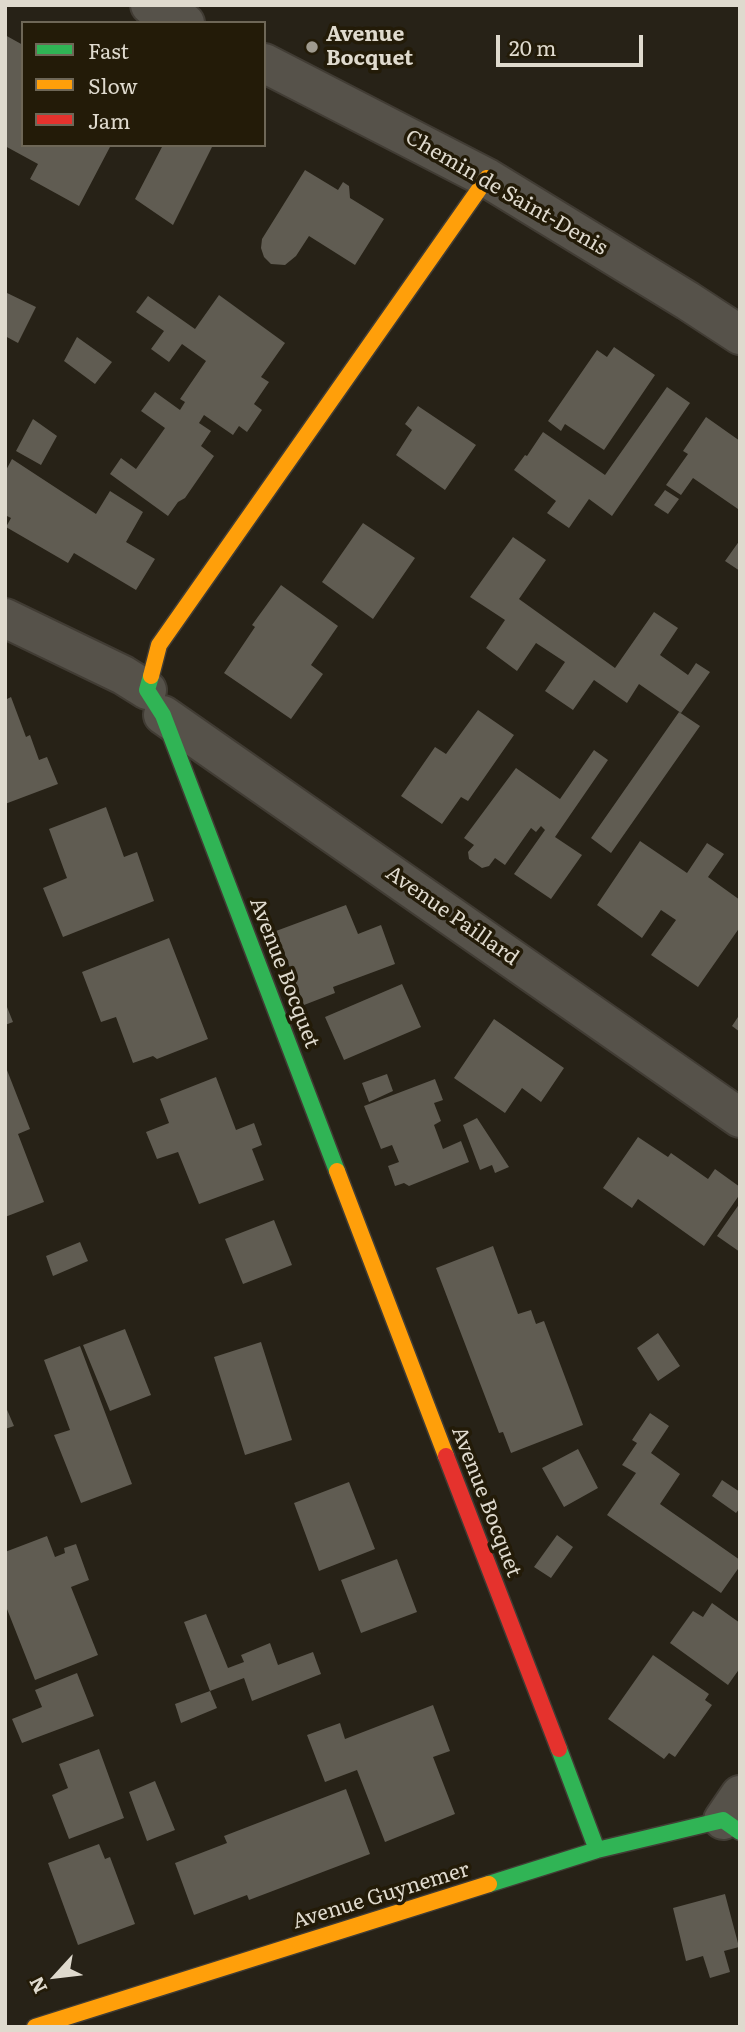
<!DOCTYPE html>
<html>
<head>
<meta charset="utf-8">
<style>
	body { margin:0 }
	#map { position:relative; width:745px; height:2032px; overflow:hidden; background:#272217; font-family:Literata,serif }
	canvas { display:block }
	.frame { position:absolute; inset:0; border:7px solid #dfdace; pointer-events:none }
	.legend { position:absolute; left:21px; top:21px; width:245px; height:126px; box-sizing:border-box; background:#231b08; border:2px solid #6e6757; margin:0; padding:9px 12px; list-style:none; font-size:21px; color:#dfdace }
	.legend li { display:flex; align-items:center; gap:14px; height:35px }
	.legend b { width:35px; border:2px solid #6e6757 }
	.north { position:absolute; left:21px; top:1941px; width:70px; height:70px; -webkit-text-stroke:5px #231b08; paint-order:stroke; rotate:243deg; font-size:19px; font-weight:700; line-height:28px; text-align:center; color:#dfdace }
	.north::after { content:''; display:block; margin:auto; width:24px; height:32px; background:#dfdace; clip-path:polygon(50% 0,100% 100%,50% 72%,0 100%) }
	.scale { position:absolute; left:496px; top:35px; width:147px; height:32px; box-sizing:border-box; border:4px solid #dfdace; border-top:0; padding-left:9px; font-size:21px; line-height:24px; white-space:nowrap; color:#dfdace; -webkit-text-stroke:5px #231b08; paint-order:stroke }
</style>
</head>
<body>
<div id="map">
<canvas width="745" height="2032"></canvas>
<div class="frame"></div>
<ul class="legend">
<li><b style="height:9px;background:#30b455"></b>Fast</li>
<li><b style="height:9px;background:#ff9f0a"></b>Slow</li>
<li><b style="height:9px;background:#e5322d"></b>Jam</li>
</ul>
<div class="north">N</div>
<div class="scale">20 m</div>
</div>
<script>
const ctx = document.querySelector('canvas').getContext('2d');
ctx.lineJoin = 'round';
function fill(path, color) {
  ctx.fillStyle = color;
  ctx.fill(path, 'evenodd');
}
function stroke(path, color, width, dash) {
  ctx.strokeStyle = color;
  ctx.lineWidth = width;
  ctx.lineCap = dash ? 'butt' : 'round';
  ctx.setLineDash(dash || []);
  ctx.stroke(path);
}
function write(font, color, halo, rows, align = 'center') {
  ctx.font = font + ' Literata,serif';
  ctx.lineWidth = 7;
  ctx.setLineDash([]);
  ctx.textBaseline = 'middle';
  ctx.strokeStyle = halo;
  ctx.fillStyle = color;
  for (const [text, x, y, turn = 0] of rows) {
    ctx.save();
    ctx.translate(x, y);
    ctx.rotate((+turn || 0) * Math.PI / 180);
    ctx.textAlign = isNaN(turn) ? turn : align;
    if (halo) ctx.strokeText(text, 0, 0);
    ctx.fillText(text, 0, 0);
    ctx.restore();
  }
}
const building = new Path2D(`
	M5,35L23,45V145H111L79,206L30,179L38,164L5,146Z
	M163,145H213L173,225L135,199Z
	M305,170L338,190L343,182L349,186L350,198L384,219L355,265L309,236L296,256L285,265L271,264L264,257L261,248L262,239Z
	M5,292L36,307L18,343L5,336Z
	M219,295L285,343L261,377L269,382L254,404L262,410L247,432L239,426L233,435L204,415L199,423L211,431L201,446L214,456L185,498L178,502L168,516L110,474L121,458L136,469L165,428L141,411L155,392L180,410L185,402L180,399L206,361L182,344L169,362L151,349L164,331L136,312L148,296L195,329Z
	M77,337L112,362L95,384L64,361Z
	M614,347L655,375L604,450L565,424L561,431L548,421L597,350L607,357Z
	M667,387L690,403L612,516L589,499L569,528L547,513L556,501L514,470L525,455L527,456L543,432L605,475Z
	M418,406L476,445L445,490L396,455L412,430L405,424Z
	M706,417L740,441L738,509L693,478L681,495L666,485L688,454L683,451Z
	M33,419L57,436L41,465L16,451Z
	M12,459L96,514L110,491L143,512L126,542L155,559L136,590L74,553L68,563L6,527L11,518L5,515V472Z
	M665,490L679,499L668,514L654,505Z
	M363,523L415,558L373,619L322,582Z
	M513,537L546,560L519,599L615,668L654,612L678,628L660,655L688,675L696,663L710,672L681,713L639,684L627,703L594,680L573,710L545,691L565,662L536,643L517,671L486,648L505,620L470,597Z
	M740,540V571L725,561Z
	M281,585L338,626L311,665L323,674L291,719L224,673L255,627L252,625Z
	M11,697L26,737L30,735L39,760L47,757L58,784L5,804V700Z
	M478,710L514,735L468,801L461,797L442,824L401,796L435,747L446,754Z
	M679,712L700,726L611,853L591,838Z
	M594,750L608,760L555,837L582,855L551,899L514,874L545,830L541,826L536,832L531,828L505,865L495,858L489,866L482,868L469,859L468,852L474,845L464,838L516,768L560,799Z
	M106,807L124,857L137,852L154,901L63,937L43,888L67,878L49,829Z
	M640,841L687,873L707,843L724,854L708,877L740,900V927L698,987L651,955L676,920L661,910L642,938L597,905Z
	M346,905L358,934L381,925L395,964L333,987L335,993L304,1005L276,931Z
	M169,938L208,1039L157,1059L153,1056L133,1063L116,1017L101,1022L82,972Z
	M402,984L421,1027L344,1060L325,1017Z
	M5,1002L13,1022L5,1025Z
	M740,1014V1032L732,1026Z
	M494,1019L564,1068L541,1102L522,1088L505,1113L454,1078Z
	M5,1065L30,1129L18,1134L44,1202L5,1217Z
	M387,1074L393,1091L369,1102L362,1083Z
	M216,1077L236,1130L254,1123L262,1145L252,1149L264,1180L199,1204L178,1152L157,1159L146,1132L169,1123L160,1099Z
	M435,1079L443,1100L434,1103L441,1121L434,1125L443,1149L461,1141L469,1162L409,1186L404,1183L395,1186L388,1166L399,1162L392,1145L381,1149L364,1106Z
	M477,1118L509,1167L495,1173L492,1165L480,1170L463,1125Z
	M638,1137L668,1157L671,1153L708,1179L715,1169L740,1187V1194L704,1246L638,1199L632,1208L603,1188Z
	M740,1203V1252L717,1236Z
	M274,1220L292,1265L243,1284L225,1239Z
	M80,1242L88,1261L53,1276L46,1256Z
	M493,1246L518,1314L531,1310L536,1324L544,1321L583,1425L511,1453L503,1432L499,1433L436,1268Z
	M125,1329L151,1395L110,1411L83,1345Z
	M658,1333L680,1366L658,1381L637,1348Z
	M261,1342L292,1440L245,1455L214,1357Z
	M80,1346L132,1484L81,1503L54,1435L70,1430L44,1360Z
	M5,1405L14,1426L5,1429Z
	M650,1413L669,1426L651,1453L680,1474L660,1504L740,1560V1566L721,1593L607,1515L636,1473L622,1465L637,1443L632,1440Z
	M578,1449L598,1488L564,1507L542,1468Z
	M722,1480L740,1492V1508L736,1513L712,1496Z
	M349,1482L375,1549L319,1571L294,1503Z
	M557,1535L573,1547L551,1578L534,1567Z
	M47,1536L55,1557L65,1553L64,1548L76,1544L89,1580L71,1587L98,1655L35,1680L5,1604V1552Z
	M397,1559L417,1612L361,1633L341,1580Z
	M712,1603L740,1623V1668L728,1685L670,1643L693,1611L703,1617Z
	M206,1614L228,1668L244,1662L241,1655L270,1643L278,1665L313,1652L321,1674L252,1701L244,1678L210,1691L184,1622Z
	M653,1655L709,1694L705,1700L712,1705L675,1757L669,1753L664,1759L608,1719Z
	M77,1673L94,1716L22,1743L12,1719L42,1707L35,1690Z
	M210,1691L217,1708L181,1723L175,1704Z
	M433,1705L450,1751L433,1757L455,1814L385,1842L357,1770L325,1782L307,1735L340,1723L345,1739Z
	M99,1749L124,1818L69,1839L52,1795L68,1788L59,1764Z
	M155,1781L175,1830L147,1841L129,1792Z
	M346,1789L370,1854L249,1900L247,1895L194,1915L175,1863L227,1843L224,1836Z
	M99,1844L105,1859L110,1857L135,1924L78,1945L48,1863Z
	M725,1894L739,1947L724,1951L730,1972L710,1978L703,1956L686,1961L673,1908Z`);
const street = new Path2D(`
	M150,5L185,23
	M264,63L487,178L688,301L740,335
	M5,618L123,675L147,690
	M163,715L740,1118
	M723,1820L740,1795`);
const fast = new Path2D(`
	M151,676L147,690L163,715L337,1171
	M559,1749L597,1850
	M489,1884L597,1850L723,1820L740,1832`);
const slow = new Path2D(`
	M151,676L159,645L487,178
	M337,1171L446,1456
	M35,2027L489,1884`);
const jam = new Path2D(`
	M446,1456L559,1749`);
const markers = [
	[312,47,7,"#9f9a8e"]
];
const poiNames = [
	["Avenue",326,35],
	["Bocquet",326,59]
];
const streetNames = [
	["Chemin de Saint-Denis",506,193,30],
	["Avenue Paillard",452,916,35],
	["Avenue Bocquet",284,973,69],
	["Avenue Bocquet",486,1502,69],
	["Avenue Guynemer",381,1896,-17]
];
fill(building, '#605c52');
stroke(street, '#413c34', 42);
stroke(fast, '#413c34', 19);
stroke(slow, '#413c34', 19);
stroke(jam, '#413c34', 19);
stroke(street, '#56524a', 38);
stroke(fast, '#30b455', 16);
stroke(slow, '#ff9f0a', 16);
stroke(jam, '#e5322d', 16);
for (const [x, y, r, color] of markers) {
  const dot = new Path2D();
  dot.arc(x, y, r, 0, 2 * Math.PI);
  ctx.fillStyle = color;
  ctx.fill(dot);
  stroke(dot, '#231b08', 2.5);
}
write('bold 21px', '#dfdace', '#231b08', poiNames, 'left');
write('21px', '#dfdace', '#231b08', streetNames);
</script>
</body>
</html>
